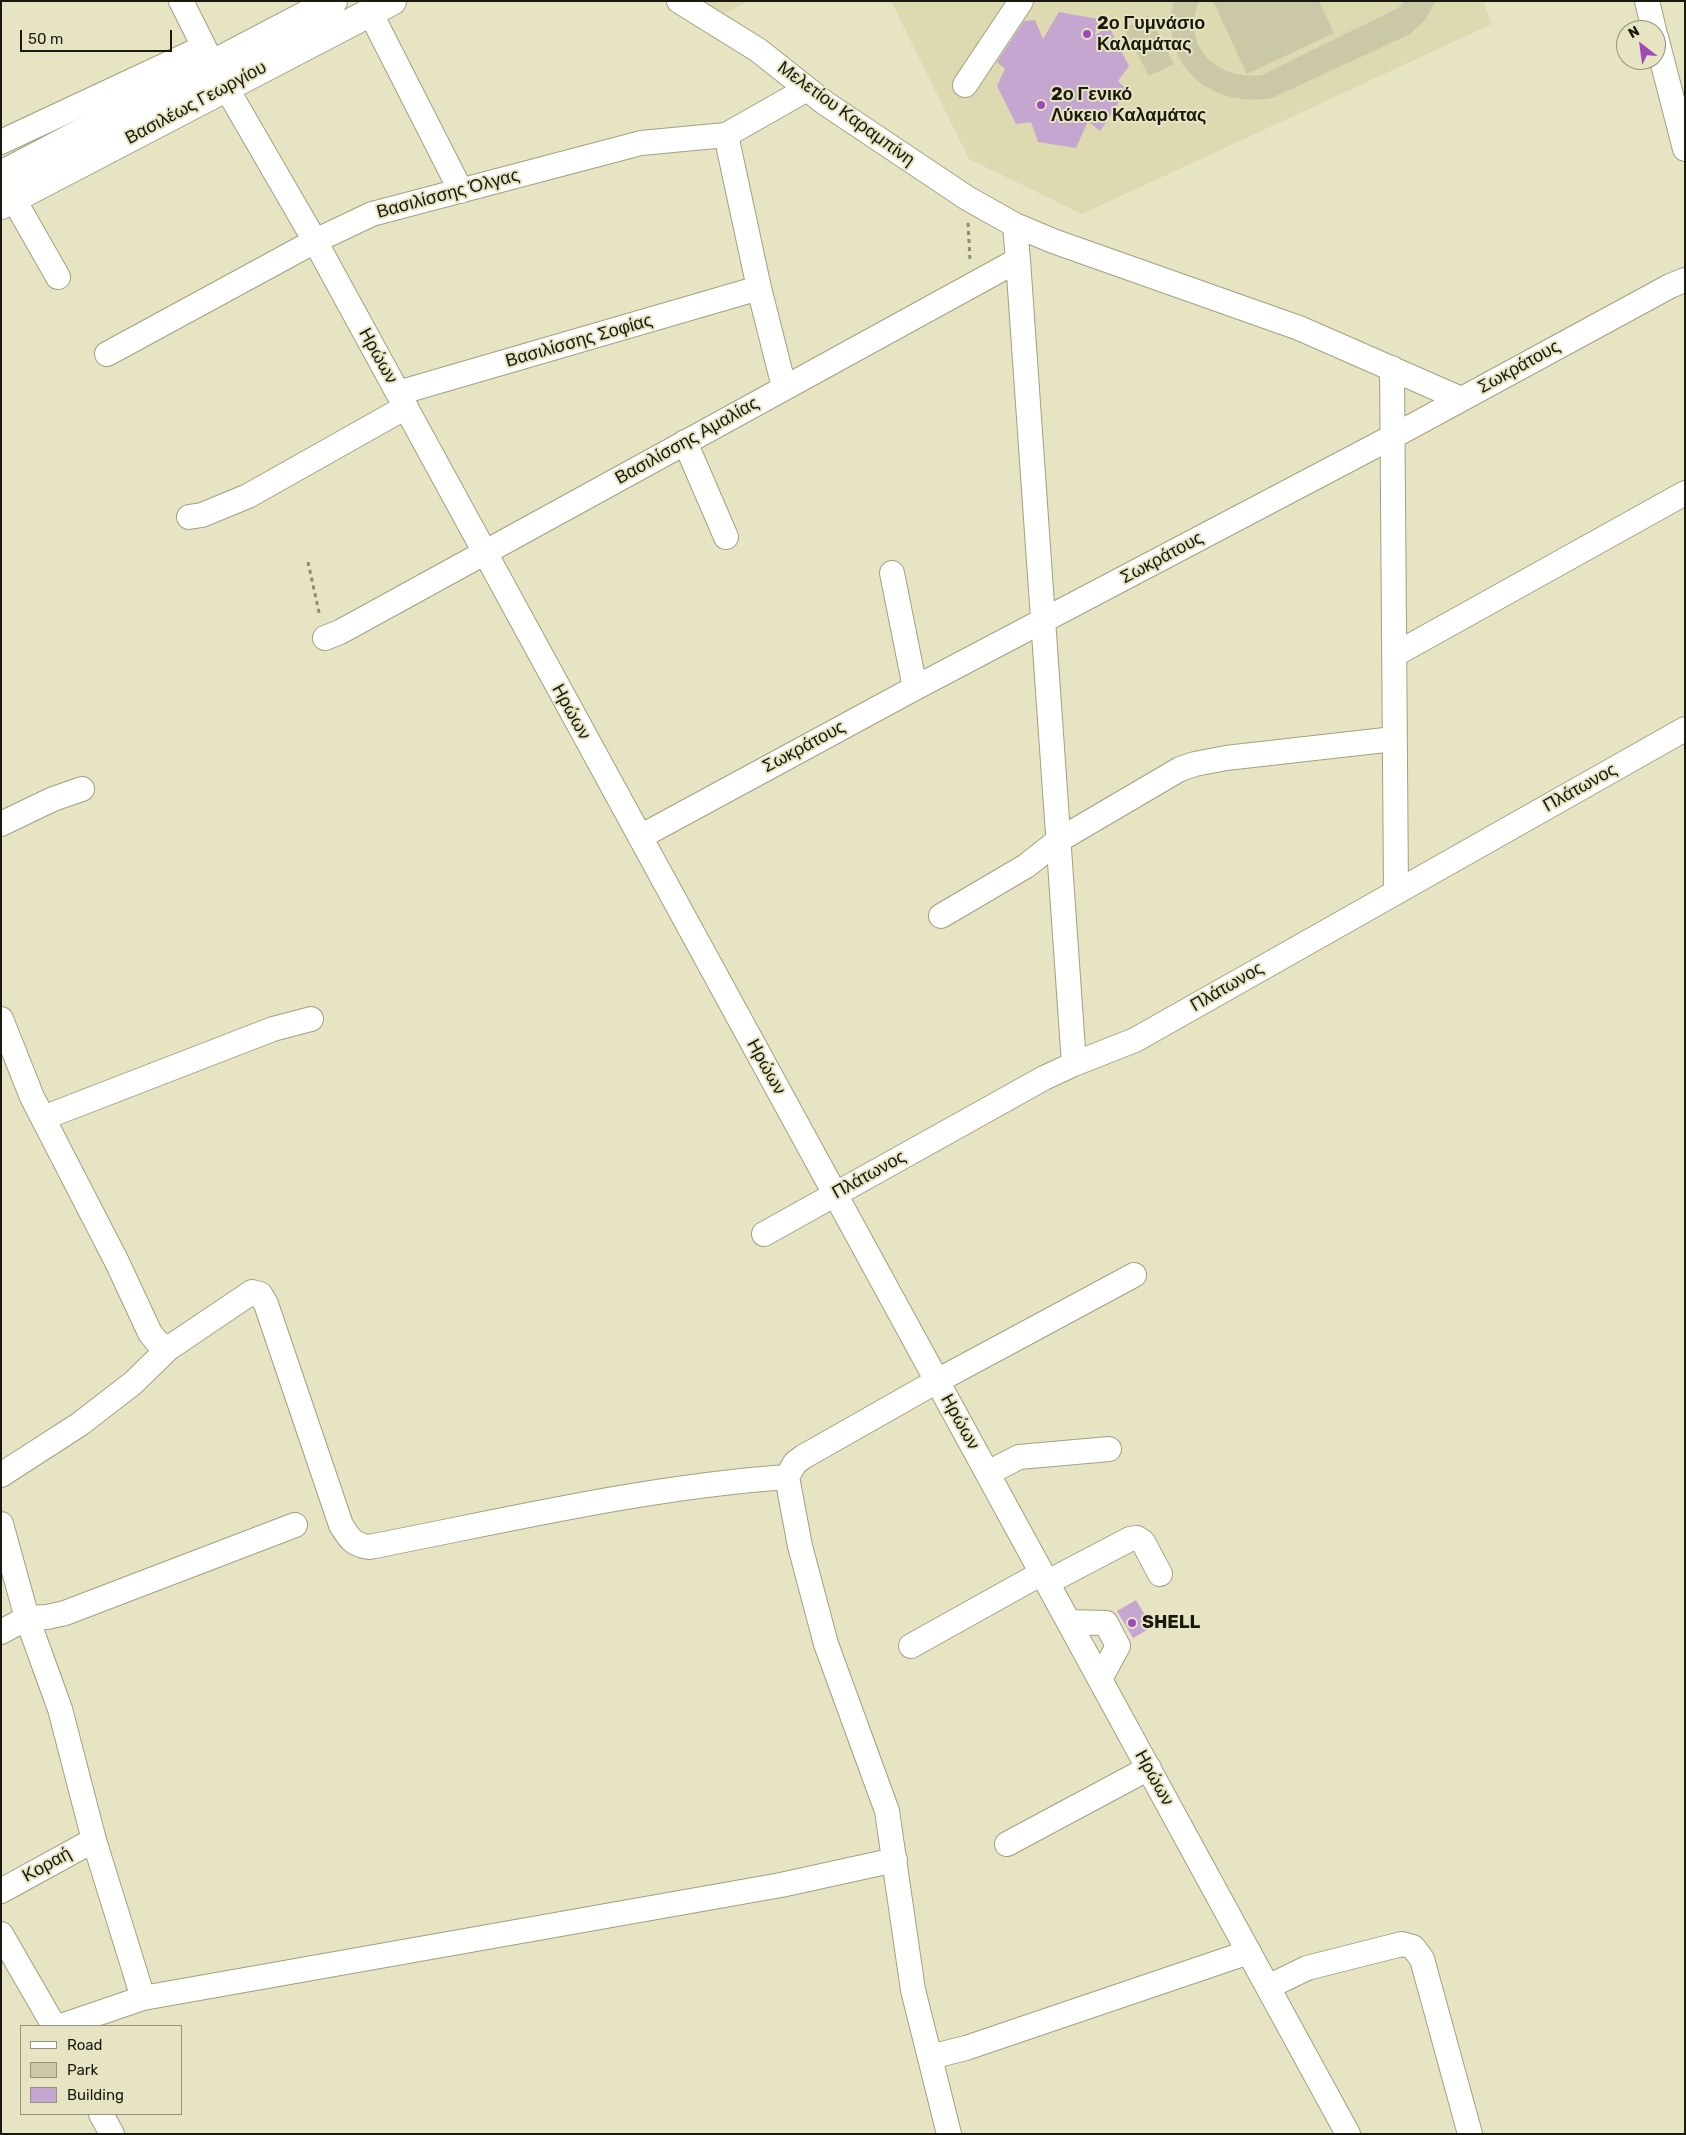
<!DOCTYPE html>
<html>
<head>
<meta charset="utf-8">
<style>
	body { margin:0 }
	#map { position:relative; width:1686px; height:2135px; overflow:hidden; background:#e7e4c4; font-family:Rubik,sans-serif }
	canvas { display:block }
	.frame { position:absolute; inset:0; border:2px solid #1a190d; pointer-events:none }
	.legend { position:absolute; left:20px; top:2025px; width:162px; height:90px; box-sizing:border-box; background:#e7e4c4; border:1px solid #95937b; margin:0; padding:6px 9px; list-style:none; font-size:15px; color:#1a190d }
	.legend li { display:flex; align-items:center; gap:10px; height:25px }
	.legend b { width:25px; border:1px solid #95937b }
	.north { position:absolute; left:1616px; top:20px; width:50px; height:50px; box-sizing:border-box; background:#e7e4c4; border:1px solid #95937b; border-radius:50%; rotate:330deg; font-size:14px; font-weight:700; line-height:20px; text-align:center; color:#1a190d }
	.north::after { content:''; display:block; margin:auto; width:18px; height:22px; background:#9e4ab8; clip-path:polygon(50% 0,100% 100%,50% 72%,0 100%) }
	.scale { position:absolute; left:20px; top:30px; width:152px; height:22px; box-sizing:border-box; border:2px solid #1a190d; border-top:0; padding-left:6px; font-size:15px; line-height:18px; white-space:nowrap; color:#1a190d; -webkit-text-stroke:4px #e7e4c4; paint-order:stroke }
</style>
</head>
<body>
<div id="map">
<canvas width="1686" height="2135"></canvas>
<div class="frame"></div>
<ul class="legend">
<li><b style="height:6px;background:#fff"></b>Road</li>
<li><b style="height:14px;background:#cbc8a7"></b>Park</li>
<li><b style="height:14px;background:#c5a6d0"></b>Building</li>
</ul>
<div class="north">N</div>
<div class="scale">50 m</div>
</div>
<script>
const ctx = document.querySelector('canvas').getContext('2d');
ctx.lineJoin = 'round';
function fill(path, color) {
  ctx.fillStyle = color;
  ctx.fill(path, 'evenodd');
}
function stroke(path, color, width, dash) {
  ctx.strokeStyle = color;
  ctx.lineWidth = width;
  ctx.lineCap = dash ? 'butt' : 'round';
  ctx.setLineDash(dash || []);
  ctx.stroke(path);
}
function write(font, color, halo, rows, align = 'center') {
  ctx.font = font + ' Rubik,sans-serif';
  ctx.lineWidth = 4;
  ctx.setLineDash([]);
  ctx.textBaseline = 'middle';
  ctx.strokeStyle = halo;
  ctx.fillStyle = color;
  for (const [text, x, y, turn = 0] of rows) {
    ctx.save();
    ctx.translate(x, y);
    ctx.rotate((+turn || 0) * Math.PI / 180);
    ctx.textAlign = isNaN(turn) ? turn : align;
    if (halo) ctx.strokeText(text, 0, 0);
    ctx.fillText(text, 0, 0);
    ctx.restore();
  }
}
const built = new Path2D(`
	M696,1H749L719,16Z
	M891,1H1483L1492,24L1082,214L969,159Z`);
const green = new Path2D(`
	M1174,1H1199C1180,46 1218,81 1262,75L1398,8L1405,1H1436L1425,20L1410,34L1272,98C1212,109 1158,65 1174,1Z
	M1213,1H1319L1334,33L1247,74Z
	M1149,15L1174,64L1149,76L1124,28Z`);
const building = new Path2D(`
	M1059,12L1098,19L1095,35L1109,27L1129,66L1118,81L1127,90L1100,131L1088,121L1076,148L1038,142L1031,122L1016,124L997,86L1005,69L997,62L1024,21L1035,20L1043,39Z
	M1136,1600L1152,1627L1133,1638L1117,1611Z`);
const path = new Path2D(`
	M968,223L970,261
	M308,562L320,617`);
const minor = new Path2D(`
	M181,1L212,63L315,241L1348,2134
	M679,1L758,50L825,103L967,198L1015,225L1053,241L1299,328L1461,399
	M1647,1L1654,30
	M370,12L461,191
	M1656,37L1685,149
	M965,85L1021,1
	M726,135L759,288L784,387
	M1,142L204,47
	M13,198L58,277
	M1018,260L1074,1064
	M107,354L315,241L372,214L641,143L726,135L807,89
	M1392,368L1396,892
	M398,393L759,288
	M685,442L726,537
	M189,517L202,515L248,496L406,407
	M892,573L915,688
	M325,638L340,632L1018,260L1015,225
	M1394,655L1685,493
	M1,824L53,799L82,789
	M640,837L915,688L1392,437L1670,286L1685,280
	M941,916L1026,866L1059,840L1180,769L1195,764L1226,758L1394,739
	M1,1019L32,1097L117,1262L150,1333L158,1343L169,1348
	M43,1118L273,1029L311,1019
	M764,1234L1044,1078L1074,1064L1135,1040L1685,729
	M988,1473L1019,1457L1109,1449
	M1,1475L80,1424L133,1383L169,1348L252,1292L260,1294L266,1304L341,1525C350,1539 352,1544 369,1547C508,1520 646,1487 787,1477
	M1,1524L27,1618L60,1709L94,1840L143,1998
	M1048,1582L1130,1539L1137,1538L1143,1542L1160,1574
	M1069,1622L1106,1623L1118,1646L1100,1679
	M1,1632L27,1618L47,1617L65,1613L295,1525
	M911,1646L1042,1573
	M1007,1844L1149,1768
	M1,1891L94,1840
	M1,1934L54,2026
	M1268,1987L1307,1968L1402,1944L1413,1947L1422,1959L1470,2134
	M61,2026L143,1998L781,1885L895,1860
	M930,2057L966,2048L1249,1952
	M101,2114L112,2134
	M949,2134L913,1990L887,1811L826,1644L800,1546L787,1477L795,1463L803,1457L937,1381L1134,1275`);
const major = new Path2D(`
	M1,175L333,1
	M1,205L392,1`);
const markers = [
	[1087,34,5,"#9e4ab8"],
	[1041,105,5,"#9e4ab8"],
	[1132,1623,5,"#9e4ab8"]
];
const poiNames = [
	["2ο Γυμνάσιο",1097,24],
	["Καλαμάτας",1097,45],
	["2ο Γενικό",1051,95],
	["Λύκειο Καλαμάτας",1051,116],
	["SHELL",1142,1623]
];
const streetNames = [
	["Βασιλέως Γεωργίου",196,103,-28],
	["Μελετίου Καραμπίνη",846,114,36],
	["Βασιλίσσης Όλγας",448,194,-15],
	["Βασιλίσσης Σοφίας",579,341,-16],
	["Ηρώων",378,356,61],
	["Σωκράτους",1519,367,-29],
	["Βασιλίσσης Αμαλίας",687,441,-29],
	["Σωκράτους",1162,558,-28],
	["Ηρώων",571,712,61],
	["Σωκράτους",804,747,-28],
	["Πλάτωνος",1580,788,-29],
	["Πλάτωνος",1227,987,-30],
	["Ηρώων",766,1067,61],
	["Πλάτωνος",869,1175,-29],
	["Ηρώων",960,1422,61],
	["Ηρώων",1154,1778,61],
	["Κοραή",47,1865,-29]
];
fill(built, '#ddd9b1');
fill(green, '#cbc8a7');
fill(building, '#c5a6d0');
stroke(minor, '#a3a081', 26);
stroke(major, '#a3a081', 30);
stroke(path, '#8d8b74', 3, [4, 4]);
stroke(minor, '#fff', 24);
stroke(major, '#fff', 28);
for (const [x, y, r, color] of markers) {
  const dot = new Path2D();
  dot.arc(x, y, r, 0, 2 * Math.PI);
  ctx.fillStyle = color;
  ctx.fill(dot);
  stroke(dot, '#e7e4c4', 2);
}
write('bold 18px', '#1a190d', '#e7e4c4', poiNames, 'left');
write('18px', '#1a190d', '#e7e4c4', streetNames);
</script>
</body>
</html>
